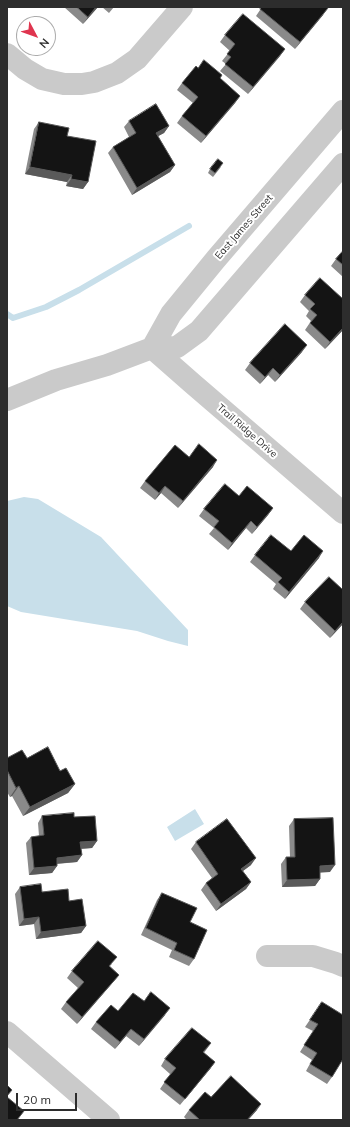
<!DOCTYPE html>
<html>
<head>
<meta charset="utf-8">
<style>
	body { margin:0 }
	#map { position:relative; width:350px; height:1127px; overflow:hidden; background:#fff; font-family:Mulish,sans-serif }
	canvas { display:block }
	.frame { position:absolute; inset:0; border:8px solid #2d2d2d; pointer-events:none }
	.north { position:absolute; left:16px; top:16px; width:40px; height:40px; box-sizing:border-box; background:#fff; border:1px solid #ababab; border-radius:50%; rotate:131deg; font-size:11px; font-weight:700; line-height:16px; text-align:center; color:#2d2d2d }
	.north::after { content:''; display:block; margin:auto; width:14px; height:18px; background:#df354f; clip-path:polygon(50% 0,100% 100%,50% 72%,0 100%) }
	.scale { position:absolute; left:16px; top:1093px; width:61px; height:18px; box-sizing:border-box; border:2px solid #2d2d2d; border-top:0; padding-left:5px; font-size:12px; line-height:14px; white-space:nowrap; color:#2d2d2d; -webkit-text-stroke:3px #fff; paint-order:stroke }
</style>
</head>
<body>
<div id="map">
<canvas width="350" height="1127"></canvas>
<div class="frame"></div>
<div class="north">N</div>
<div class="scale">20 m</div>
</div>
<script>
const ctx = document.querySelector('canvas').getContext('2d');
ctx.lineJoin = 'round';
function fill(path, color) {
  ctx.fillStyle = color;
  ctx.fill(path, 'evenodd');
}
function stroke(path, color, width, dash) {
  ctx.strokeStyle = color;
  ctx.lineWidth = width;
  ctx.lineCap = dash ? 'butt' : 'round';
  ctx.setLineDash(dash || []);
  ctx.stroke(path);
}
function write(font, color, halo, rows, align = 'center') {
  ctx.font = font + ' Mulish,sans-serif';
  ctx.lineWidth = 4;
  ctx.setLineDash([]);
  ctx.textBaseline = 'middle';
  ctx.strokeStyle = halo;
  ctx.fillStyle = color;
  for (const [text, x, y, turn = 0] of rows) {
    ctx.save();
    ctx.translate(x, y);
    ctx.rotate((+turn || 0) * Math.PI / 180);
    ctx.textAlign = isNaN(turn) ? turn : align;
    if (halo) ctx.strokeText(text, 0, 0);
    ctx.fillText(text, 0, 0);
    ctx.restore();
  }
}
const water = new Path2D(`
	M24,497L38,499L101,537L188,630V646L168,641L137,631L21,612L7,606V501Z
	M195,809L204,824L175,841L167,827Z`);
const stream = new Path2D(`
	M7,314L13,318L46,307L79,290L189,226`);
const minor = new Path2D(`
	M7,54L25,69L42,79L64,84H82L94,82L117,73L137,59L182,7
	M152,348L171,314L216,259L343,111
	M152,348L193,384L343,513
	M7,400L56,380L107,365L152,348L177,347L199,331L343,164
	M267,956H313L336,963L343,966
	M7,1032L109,1120`);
const wall = new Path2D(`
	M64,7H98L83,24Z
	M102,7H114L109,13Z
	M262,7L323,15L295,49L256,16Z
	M225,35L285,49L280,56L248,94L220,71L226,64L222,61L230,51L220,42Z
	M198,68L222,75L220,79L240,96L235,103L201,143L177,123L182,116L193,103L177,90L182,83Z
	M129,121L169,126L164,133L158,136L175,165L170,172L132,195L108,153L113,147L129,137L124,127Z
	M39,122L67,136L88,182L83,189L66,186L67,182L25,174L34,129Z
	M221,167L213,177L208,173L210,169Z
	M343,251V277L331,266L336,259Z
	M305,295L343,299V330L325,349L305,330L311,321L306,316L309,311L300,302Z
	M302,352L275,382L268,375L260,384L245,370L250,363Z
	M189,457L213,467L178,508L161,493L155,500L140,488L145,481Z
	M239,496L273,508L268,515L252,534L246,528L228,550L209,534L214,528L199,516L204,509Z
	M291,551L319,558L285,599L273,589L276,584L250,562L255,555Z
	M305,602L343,624L330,638L300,609Z
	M7,758H27L60,771L75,784L68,793L23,816L12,796L10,797L7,792Z
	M42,816L74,817L97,841L92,848L81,849L82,855L77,862L57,864V866L52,873L29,875L26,843L31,837L39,836L38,823Z
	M294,819L330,872H320V879L315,886L282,887L281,864L286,857H290L289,826Z
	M196,842L251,865L243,871L251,882L246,889L216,911L201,890L206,883L212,878L191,849Z
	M20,887L42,892L86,926L81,933L36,939L34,924L19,926L15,894Z
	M162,893L190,922L194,959L189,966L169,957L172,950L141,935L157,900Z
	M112,964L110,966L119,975L114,981L77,1024L61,1009L66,1002L78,988L67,978L72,971Z
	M144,1001L165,1015L139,1046L126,1036L115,1049L91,1029L96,1022L118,1011Z
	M322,1002L332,1077L327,1084L306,1071L312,1060L300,1052L313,1031L305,1027Z
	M211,1043L204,1053L215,1062L210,1069L180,1105L160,1089L170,1074L161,1066L165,1059Z
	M211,1097L257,1110L248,1120H187L184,1117L189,1110Z`);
const shadedWall = new Path2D(`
	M96,7H98L83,24L88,17Z
	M328,8L323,15L295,49L300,42Z
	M285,49L280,56L248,94L253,87Z
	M240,96L235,103L201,143L206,136Z
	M169,126L164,133L151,140L156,133Z
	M175,165L170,172L132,195L137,188Z
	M30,167L72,175L67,182L25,174Z
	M71,179L88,182L83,189L66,186Z
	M343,328V330L325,349L330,342Z
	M307,345L302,352L275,382L280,375Z
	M273,368L268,375L260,384L265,377Z
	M217,460L213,467L178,508L183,501Z
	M165,486L161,493L155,500L159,493Z
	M273,508L268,515L252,534L257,527Z
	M251,521L246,528L228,550L232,543Z
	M323,551L319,558L285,599L289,592Z
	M343,622V624L330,638L335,631Z
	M75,784L68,793L23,816L30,807Z
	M19,786L12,796L10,797L16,788Z
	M97,841L92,848L76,849L80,842Z
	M82,855L77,862L52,864L57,858Z
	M256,858L251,865L236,876L241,869Z
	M335,865L330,872L315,873L320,866Z
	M57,866L52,873L29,875L34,868Z
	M320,879L315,886L282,887L287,880Z
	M251,882L246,889L216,911L221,904Z
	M39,917L34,924L19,926L24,919Z
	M86,926L81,933L36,939L41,932Z
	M119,975L114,981L77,1024L82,1017Z
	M170,1008L165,1015L139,1046L144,1039Z
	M131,1029L126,1036L115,1049L120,1042Z
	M215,1062L210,1069L180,1105L185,1099Z
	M261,1104L257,1110L248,1120H247Z`);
const building = new Path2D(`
	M77,7H96L88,17Z
	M262,7H327L328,8L300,42L260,9Z
	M243,14L285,49L253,87L225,64L231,57L227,54L235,44L225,35Z
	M204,60L222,75L220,78L240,96L206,136L182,116L198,97L182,83L196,66L198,68Z
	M156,104L169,126L156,133L175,165L137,188L113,147L136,133L129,121Z
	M39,122L69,128L67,136L96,141L88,182L71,179L72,175L30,167Z
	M218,159L223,163L215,173L210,169Z
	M343,251V265L336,259Z
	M320,278L343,299V328L330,342L310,323L317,315L310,309L315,304L305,295Z
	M285,324L307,345L280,375L273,368L265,377L250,363Z
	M199,444L217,460L183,501L165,486L159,493L145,481L175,445L189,457Z
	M225,484L239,496L247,486L273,508L257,527L251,521L232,543L214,527L219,521L204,509Z
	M271,535L291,551L304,535L323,551L289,592L278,582L282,578L255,555Z
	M329,577L342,589L343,587V622L335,631L305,602Z
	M48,747L60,771L66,768L75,784L30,807L19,786L16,788L7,770V758L22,750L27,758Z
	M74,813V817L95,816L97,841L80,842L82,855L57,858V866L34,868L31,837L44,835L42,816Z
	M333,818L335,865L320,866V879L287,880L286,857H295L294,819Z
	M227,819L256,858L241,869L251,882L221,904L206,883L218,874L196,842Z
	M41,884L42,892L68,889L69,901L82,899L86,926L41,932L39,917L24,919L20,887Z
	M162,893L197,908L190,922L207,930L194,959L174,950L177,943L146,928Z
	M98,941L117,957L109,966L119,975L82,1017L66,1002L84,982L72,971Z
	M151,992L170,1008L144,1039L131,1029L120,1042L96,1022L111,1005L118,1011L133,993L144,1001Z
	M322,1002L343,1015V1059L332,1077L310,1064L317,1053L304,1045L318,1024L310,1020Z
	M192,1028L211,1043L203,1052L215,1062L185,1099L164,1082L176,1068L165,1059Z
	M231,1076L261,1104L247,1120H200L189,1110L205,1092L211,1097Z
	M7,1085L12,1090L7,1096Z
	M7,1097L24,1111L17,1120H7Z`);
const streetNames = [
	["East James Street",244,227,-49],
	["Trail Ridge Drive",247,431,41]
];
fill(water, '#c8dfea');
stroke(stream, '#c8dfea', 6);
stroke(minor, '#cacaca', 22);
fill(wall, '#8a8a8a');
fill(shadedWall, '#5a5a5a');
fill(building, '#141414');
stroke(building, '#5a5a5a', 1);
write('10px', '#2d2d2d', '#fff', streetNames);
</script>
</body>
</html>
